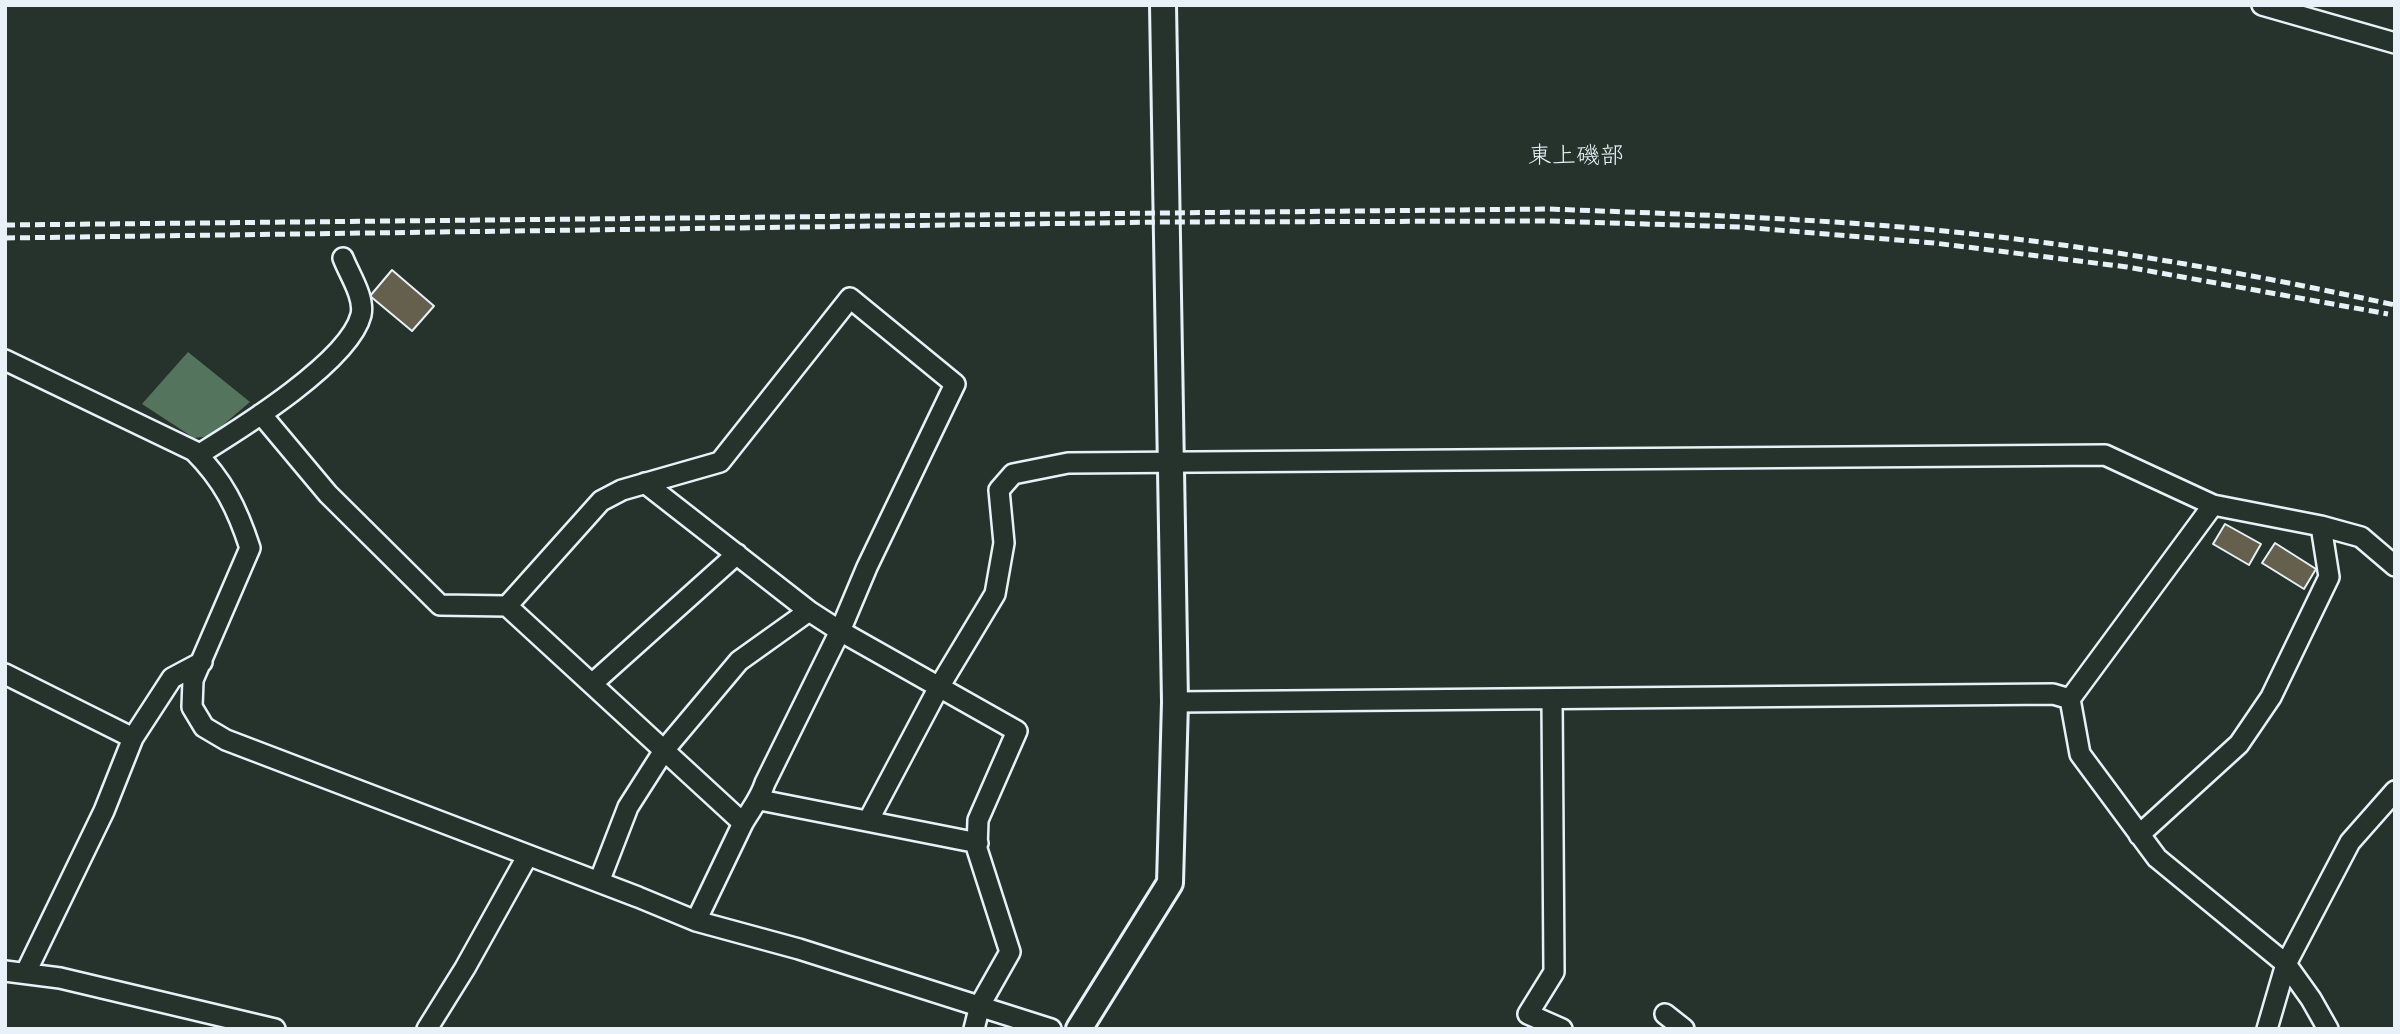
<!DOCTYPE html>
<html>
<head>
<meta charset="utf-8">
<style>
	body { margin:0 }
	#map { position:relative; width:2400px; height:1034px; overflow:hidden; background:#26332d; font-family:Pangolin,sans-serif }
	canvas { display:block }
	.frame { position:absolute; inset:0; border:7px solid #e8f1f8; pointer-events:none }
</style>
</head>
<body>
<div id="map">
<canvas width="2400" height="1034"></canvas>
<div class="frame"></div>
</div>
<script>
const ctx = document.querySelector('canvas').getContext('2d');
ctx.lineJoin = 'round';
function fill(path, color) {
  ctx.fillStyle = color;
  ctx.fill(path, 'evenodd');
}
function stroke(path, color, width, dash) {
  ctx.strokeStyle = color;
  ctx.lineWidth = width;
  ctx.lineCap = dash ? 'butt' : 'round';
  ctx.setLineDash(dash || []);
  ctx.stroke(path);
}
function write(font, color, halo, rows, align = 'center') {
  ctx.font = font + ' Pangolin,"Klee One",sans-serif';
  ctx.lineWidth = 7;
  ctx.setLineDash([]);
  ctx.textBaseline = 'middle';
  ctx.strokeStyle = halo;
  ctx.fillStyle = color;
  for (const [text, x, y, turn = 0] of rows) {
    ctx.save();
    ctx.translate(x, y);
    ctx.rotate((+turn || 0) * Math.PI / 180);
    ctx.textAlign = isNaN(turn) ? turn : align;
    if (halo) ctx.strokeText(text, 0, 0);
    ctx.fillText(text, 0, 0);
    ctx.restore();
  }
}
const green = new Path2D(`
	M188,352L250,402L210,436L194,438L142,404Z`);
const building = new Path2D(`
	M392,270L434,306L412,331L370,296Z
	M2225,524L2261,544L2249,565L2213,544Z
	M2275,543L2316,569L2304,589L2262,563Z`);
const minor = new Path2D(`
	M2262,5L2395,43
	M5,360L194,451C223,480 237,508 250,548L193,680L192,707L204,727L226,740L638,897L696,921L799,949L1051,1029
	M261,414L328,494L440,605L507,606
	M198,455C240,429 349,362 361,315C365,297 349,274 343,258
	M645,483L809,611
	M2213,505L2070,699L2080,754L2157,858L2286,964L2311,999L2328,1029
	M5,674L133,738
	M593,683L737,554
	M1552,699L1554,972L1528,1014L1562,1029
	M1175,702L2053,694L2070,699
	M760,800L978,843
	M868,821L939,687L995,594L1004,543L999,490L1013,474L1068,463L2105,455L2213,505L2321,526L2361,537L2395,566
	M2139,835L2239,744L2271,697L2329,577L2321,526
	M599,882L628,807L665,749L739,661L809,611L840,631L1017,731L978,820L977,849L1010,952L980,1005L974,1029
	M696,921L743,823C751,809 760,799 765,783L840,631L867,567L955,384L850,298L720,462L622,490L601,501L507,606L743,823
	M5,971L60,978L275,1029
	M26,972L104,811L133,738L172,678L202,662
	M1665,1014L1684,1029
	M427,1029L465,968L528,855
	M2267,1029L2286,964L2350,842L2395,791`);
const tertiary = new Path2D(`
	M1079,1029L1170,883L1175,702L1163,5`);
const rail = new Path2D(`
	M5,225L1549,209C1678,214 1807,218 1935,230C2089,245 2243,272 2395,305
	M5,238L1167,222L1549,221L1741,227L1934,243L2127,267L2388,314`);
const quarterNames = [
	["東上磯部",1576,157]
];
fill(green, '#55745d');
fill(building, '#65604e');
stroke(building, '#e8f1f8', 2);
stroke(minor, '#e8f1f8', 24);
stroke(tertiary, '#e8f1f8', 30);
stroke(minor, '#26332d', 19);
stroke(tertiary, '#26332d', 24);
stroke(rail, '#e8f1f8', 5, [10, 5]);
write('24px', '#e8f1f8', '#26332d', quarterNames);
</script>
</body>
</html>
